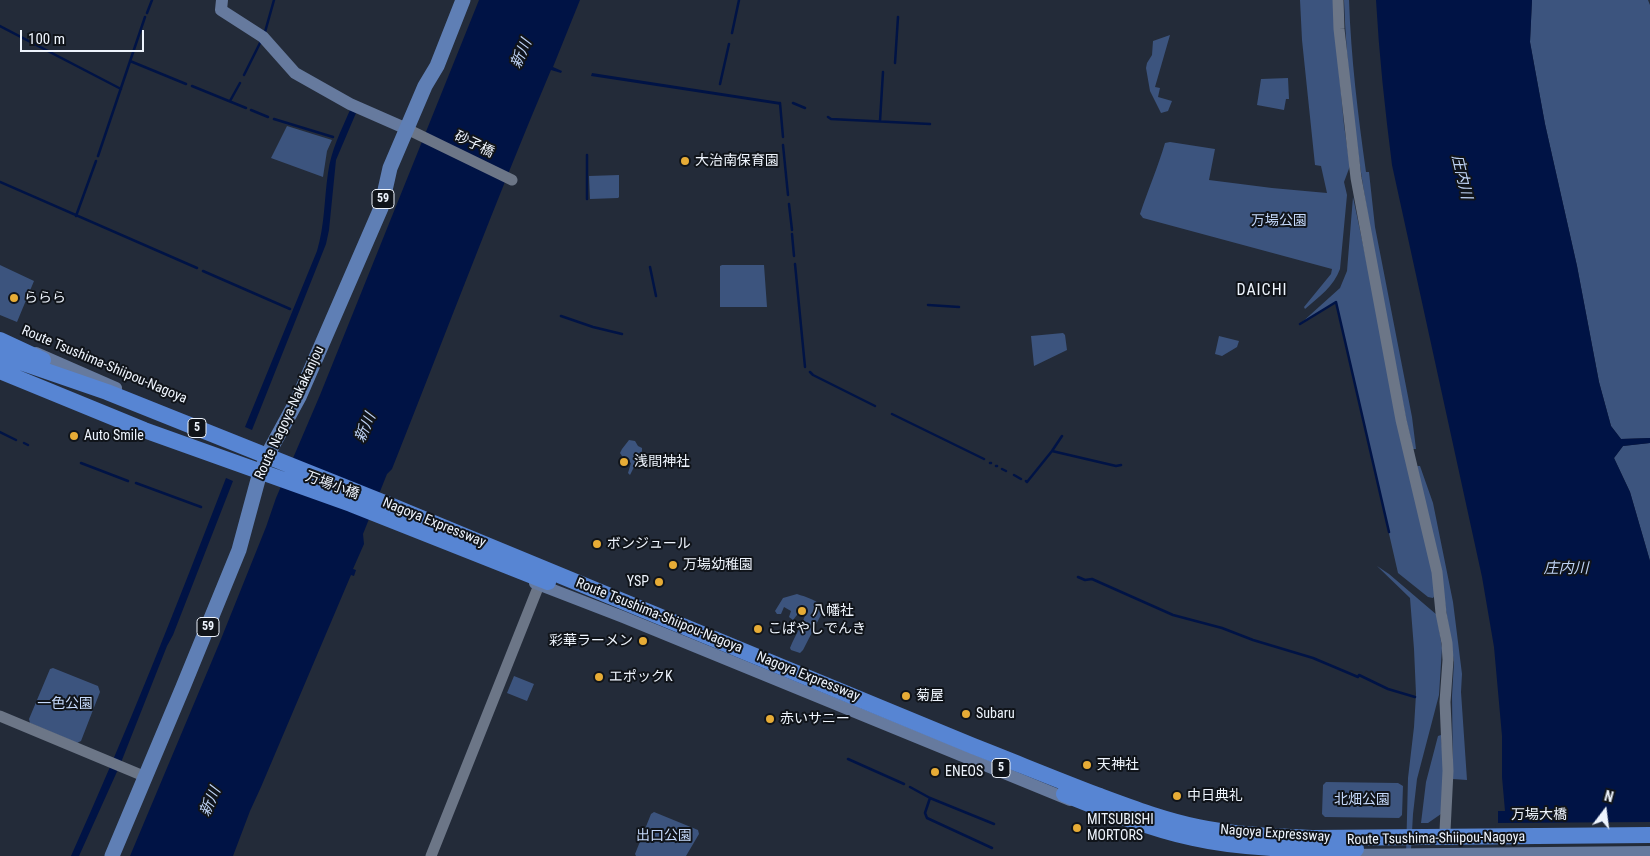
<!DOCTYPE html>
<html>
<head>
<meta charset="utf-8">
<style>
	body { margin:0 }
	#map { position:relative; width:1650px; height:856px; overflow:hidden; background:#232b39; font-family:"Roboto Condensed",sans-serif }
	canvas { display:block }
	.north { position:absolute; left:1580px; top:786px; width:50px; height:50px; -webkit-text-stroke:4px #10141a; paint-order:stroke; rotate:15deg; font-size:14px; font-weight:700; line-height:20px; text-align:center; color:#eef4fd }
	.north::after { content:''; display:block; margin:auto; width:18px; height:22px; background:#eef4fd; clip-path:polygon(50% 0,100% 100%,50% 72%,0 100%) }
	.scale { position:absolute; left:20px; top:30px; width:124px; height:22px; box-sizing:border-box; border:2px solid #eef4fd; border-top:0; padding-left:6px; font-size:15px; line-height:18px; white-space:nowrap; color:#eef4fd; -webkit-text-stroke:4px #10141a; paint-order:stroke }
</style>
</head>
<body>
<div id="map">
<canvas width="1650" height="856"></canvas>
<div class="north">N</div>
<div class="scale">100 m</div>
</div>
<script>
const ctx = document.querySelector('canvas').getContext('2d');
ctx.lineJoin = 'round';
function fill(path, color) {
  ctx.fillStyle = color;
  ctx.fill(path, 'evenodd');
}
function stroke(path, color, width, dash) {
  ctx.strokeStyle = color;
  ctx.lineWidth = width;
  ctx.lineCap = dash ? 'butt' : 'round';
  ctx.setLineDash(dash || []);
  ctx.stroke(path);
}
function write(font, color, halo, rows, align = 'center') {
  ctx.font = font + ' "Roboto Condensed","Noto Sans JP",sans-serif';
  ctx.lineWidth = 4;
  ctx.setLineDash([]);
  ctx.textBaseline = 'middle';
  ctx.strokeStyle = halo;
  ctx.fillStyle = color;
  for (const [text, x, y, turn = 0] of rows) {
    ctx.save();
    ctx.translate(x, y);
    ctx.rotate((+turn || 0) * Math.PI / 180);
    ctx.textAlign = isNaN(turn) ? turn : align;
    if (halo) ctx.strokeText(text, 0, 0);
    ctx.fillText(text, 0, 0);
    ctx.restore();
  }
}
const green = new Path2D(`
	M1300,0H1333L1335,29L1344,125L1350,166L1344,182L1347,195L1340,269C1334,286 1319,297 1305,309L1304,307L1331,274L1332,269L1143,218L1140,214C1148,190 1158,167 1165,143L1170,142L1215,149L1209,180L1272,188L1327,193L1321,166L1315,165L1302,40Z
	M1344,0H1349C1351,58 1358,115 1366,172H1369L1375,227L1412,417L1416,449H1413L1406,419C1380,280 1349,142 1344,0Z
	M1532,0H1648L1650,5V438L1621,439L1611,426L1599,382L1577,266L1545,124L1530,42Z
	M1170,35L1155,87L1160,88L1158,97L1172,101L1168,111L1161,113L1150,91L1146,68L1147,63L1152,55L1153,41Z
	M1288,78L1289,99H1286L1284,110L1257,105L1261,79Z
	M287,126L332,140L327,151L323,177L271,158Z
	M619,175V197L618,198L590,199L589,176Z
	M1353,197L1433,576L1435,595L1433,598L1428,597L1398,573L1336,302L1300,324L1340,288L1347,271Z
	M0,265L34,281L17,322L0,315Z
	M722,265H764L767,307H720V266Z
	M1063,333L1065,335L1067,350L1034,366L1031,336Z
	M1219,336L1239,341L1237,347L1222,356L1215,354Z
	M629,440L635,441L638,446L642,448V451L630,475L628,473L631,463L624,459L620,453L622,449Z
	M1650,443V561L1630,492L1614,458L1623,446Z
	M1417,466H1420L1433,503L1453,602L1462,674L1461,692L1467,780L1453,779L1452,696L1454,662L1440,571Z
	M1377,566L1389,574L1437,615L1442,648L1439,695L1417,779L1413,814L1411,850L1406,856L1408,778L1414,727L1416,694L1414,649L1410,598Z
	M797,594C806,597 818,600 824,609L803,650L800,653L791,650L790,648C796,633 804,623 807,608L799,606L797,615L793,620L789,617L791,611L784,607L781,614H777L775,611L783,598Z
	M53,668L98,686L100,692L81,741L77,743L30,723L29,719L50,669Z
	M514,676L534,684L527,701L507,693Z
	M1441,735L1444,769L1441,814L1428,823H1421L1426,782L1438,736Z
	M1326,782L1398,783L1403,786L1402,815L1399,818L1325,817L1322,814L1323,785Z
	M654,812L698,830L699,834L686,856H636L635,854L651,814Z`);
const water = new Path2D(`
	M479,0H580L553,67L562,71L561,73L551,70C495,202 445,336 392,469L387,474L363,534L364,544L353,569L356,570L354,576L351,575L261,787L250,811L233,856H130L219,644L266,527L276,498L320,395Z
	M1376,0H1532L1530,42L1545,124L1577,266L1599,382L1611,426L1621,439L1650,438V443L1623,446L1614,458L1630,492L1650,561V856L1498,831V811H1505L1502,777V736L1494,647L1482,577L1392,165C1385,110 1379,55 1376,0Z
	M592,73L780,102L781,105L591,76Z
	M350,110L356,113L336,160L329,230L326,244L252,430L245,427L317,251C325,224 324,200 328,173C331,150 341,131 350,110Z
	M226,478L233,481L173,635L167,646L120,765L79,856H71C127,732 177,605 226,478Z`);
const pier = new Path2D(`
	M1650,822V856H1495L1496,823Z`);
const stream = new Path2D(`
	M147,13L152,0
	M0,26L121,89
	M265,32L274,0
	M732,33L739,0
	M130,61L186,84
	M895,63L898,17
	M244,75L260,43
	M720,84L729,44
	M192,86L246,108
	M230,101L240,83
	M780,103L783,137
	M793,103L805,108
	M251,110L268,117
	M828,117L831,119L930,124
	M274,119L333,137
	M880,121L883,72
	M783,145L788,195
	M587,155V199
	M98,156L145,17
	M0,182L197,268
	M789,204L792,230
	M76,216L96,161
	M792,234L794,256
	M795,264L805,367
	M650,267L656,296
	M203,271L290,309
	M928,305L959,307
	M561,316L593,327L622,334
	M1300,324L1336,302L1389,532
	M810,372L813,375L875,406
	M892,414L984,459
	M0,432L16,440
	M24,443L28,445
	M1052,451L1116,466L1121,465
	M81,463L128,481
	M990,463H991
	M996,466H997
	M1002,469L1006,471
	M1014,475L1021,479
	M1026,481L1027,482L1052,451L1062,436
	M136,483L201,507
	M1078,577L1085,580L1092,579L1173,615L1222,628L1253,640L1313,658L1358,677L1359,675L1388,689L1415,697
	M848,759L904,784
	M910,787L930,798L994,824
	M930,798L925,813L927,818L992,848`);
const tertiary = new Path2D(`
	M1338,0L1339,29L1356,178L1401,420L1437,572L1441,613L1447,643L1448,660L1445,702L1448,771L1445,831
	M407,129L512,180
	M0,716L146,777
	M431,856L539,585`);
const secondary = new Path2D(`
	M222,0L221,10L263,37L295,73L350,104L407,129
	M36,353L116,388
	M535,583L623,617L1070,800
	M1344,855L1650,852`);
const primary = new Path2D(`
	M112,856L183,687L239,550L259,476L269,452L299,397L381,208L390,168L425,86L437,66L463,0`);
const motorway = new Path2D(`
	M0,340L43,360
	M0,355L107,392L392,506L973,746C1014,762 1055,779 1097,795C1130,807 1163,820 1198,827C1236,835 1274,836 1312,838L1650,835
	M0,371L144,430L351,504L548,582
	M1064,794C1106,811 1148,828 1193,838C1246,850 1302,849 1356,849`);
const markers = [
	[685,161,5,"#e7ac36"],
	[14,298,5,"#e7ac36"],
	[74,436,5,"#e7ac36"],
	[624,462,5,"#e7ac36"],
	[597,544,5,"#e7ac36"],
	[673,565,5,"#e7ac36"],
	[659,582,5,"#e7ac36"],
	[802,611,5,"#e7ac36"],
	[758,629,5,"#e7ac36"],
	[643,641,5,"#e7ac36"],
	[599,677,5,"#e7ac36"],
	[906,696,5,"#e7ac36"],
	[966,714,5,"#e7ac36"],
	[770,719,5,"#e7ac36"],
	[1087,765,5,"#e7ac36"],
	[935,772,5,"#e7ac36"],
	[1177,796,5,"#e7ac36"],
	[1077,828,5,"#e7ac36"]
];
const shields = [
	[383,199,22],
	[197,428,18],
	[208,627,22],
	[1001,768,18]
];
const shieldNames = [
	["59",383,199],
	["5",197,428],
	["59",208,627],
	["5",1001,768]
];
const streetNames = [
	["砂子橋",474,145,26],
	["Route Tsushima-Shiipou-Nagoya",104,365,23],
	["Route Nagoya-Nakakanjou",290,413,-65],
	["万場小橋",332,486,20],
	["Nagoya Expressway",434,523,22],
	["Route Tsushima-Shiipou-Nagoya",659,616,22],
	["Nagoya Expressway",808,677,22],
	["万場大橋",1539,815],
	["Nagoya Expressway",1275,834,4],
	["Route Tsushima-Shiipou-Nagoya",1436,839,-1]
];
const poiNames = [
	["大治南保育園",695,161],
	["ららら",24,298],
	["Auto Smile",84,436],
	["浅間神社",634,462],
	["ボンジュール",607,544],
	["万場幼稚園",683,565],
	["YSP",649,582,"right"],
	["八幡社",812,611],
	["こばやしでんき",768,629],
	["彩華ラーメン",633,641,"right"],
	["エポックK",609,677],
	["菊屋",916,696],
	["Subaru",976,714],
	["赤いサニー",780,719],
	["天神社",1097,765],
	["ENEOS",945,772],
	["中日典礼",1187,796],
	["MITSUBISHI",1087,820],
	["MORTORS",1087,836]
];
const parkNames = [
	["万場公園",1279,221],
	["一色公園",65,704],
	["北畑公園",1362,800],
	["出口公園",664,836]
];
const waterNames = [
	["新川",522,54,-67],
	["庄内川",1461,177,77],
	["新川",366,428,-67],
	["庄内川",1566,569],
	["新川",211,802,-67]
];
const quarterNames = [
	["DAICHI",1262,291]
];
fill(green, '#3c547e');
fill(water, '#001345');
fill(pier, '#232b39');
stroke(stream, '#001345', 2.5);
stroke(tertiary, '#6c7687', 11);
stroke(secondary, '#667a9e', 12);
stroke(primary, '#5f7fb5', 15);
stroke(motorway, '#5785d3', 16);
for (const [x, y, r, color] of markers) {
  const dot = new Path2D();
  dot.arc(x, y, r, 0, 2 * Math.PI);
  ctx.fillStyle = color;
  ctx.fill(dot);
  stroke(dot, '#10141a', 2);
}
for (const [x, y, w] of shields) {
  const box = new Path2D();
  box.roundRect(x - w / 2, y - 9.5, w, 19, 4);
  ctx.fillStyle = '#10141a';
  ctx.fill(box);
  stroke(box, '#eef4fd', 1);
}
write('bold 12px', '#eef4fd', null, shieldNames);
write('14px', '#eef4fd', '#10141a', streetNames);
write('14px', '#eef4fd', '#10141a', poiNames, 'left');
write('14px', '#c6dafc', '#10141a', parkNames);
write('italic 15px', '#bed2f4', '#10141a', waterNames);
ctx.letterSpacing = '1px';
write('16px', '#eef4fd', '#10141a', quarterNames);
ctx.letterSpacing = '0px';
</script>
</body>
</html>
